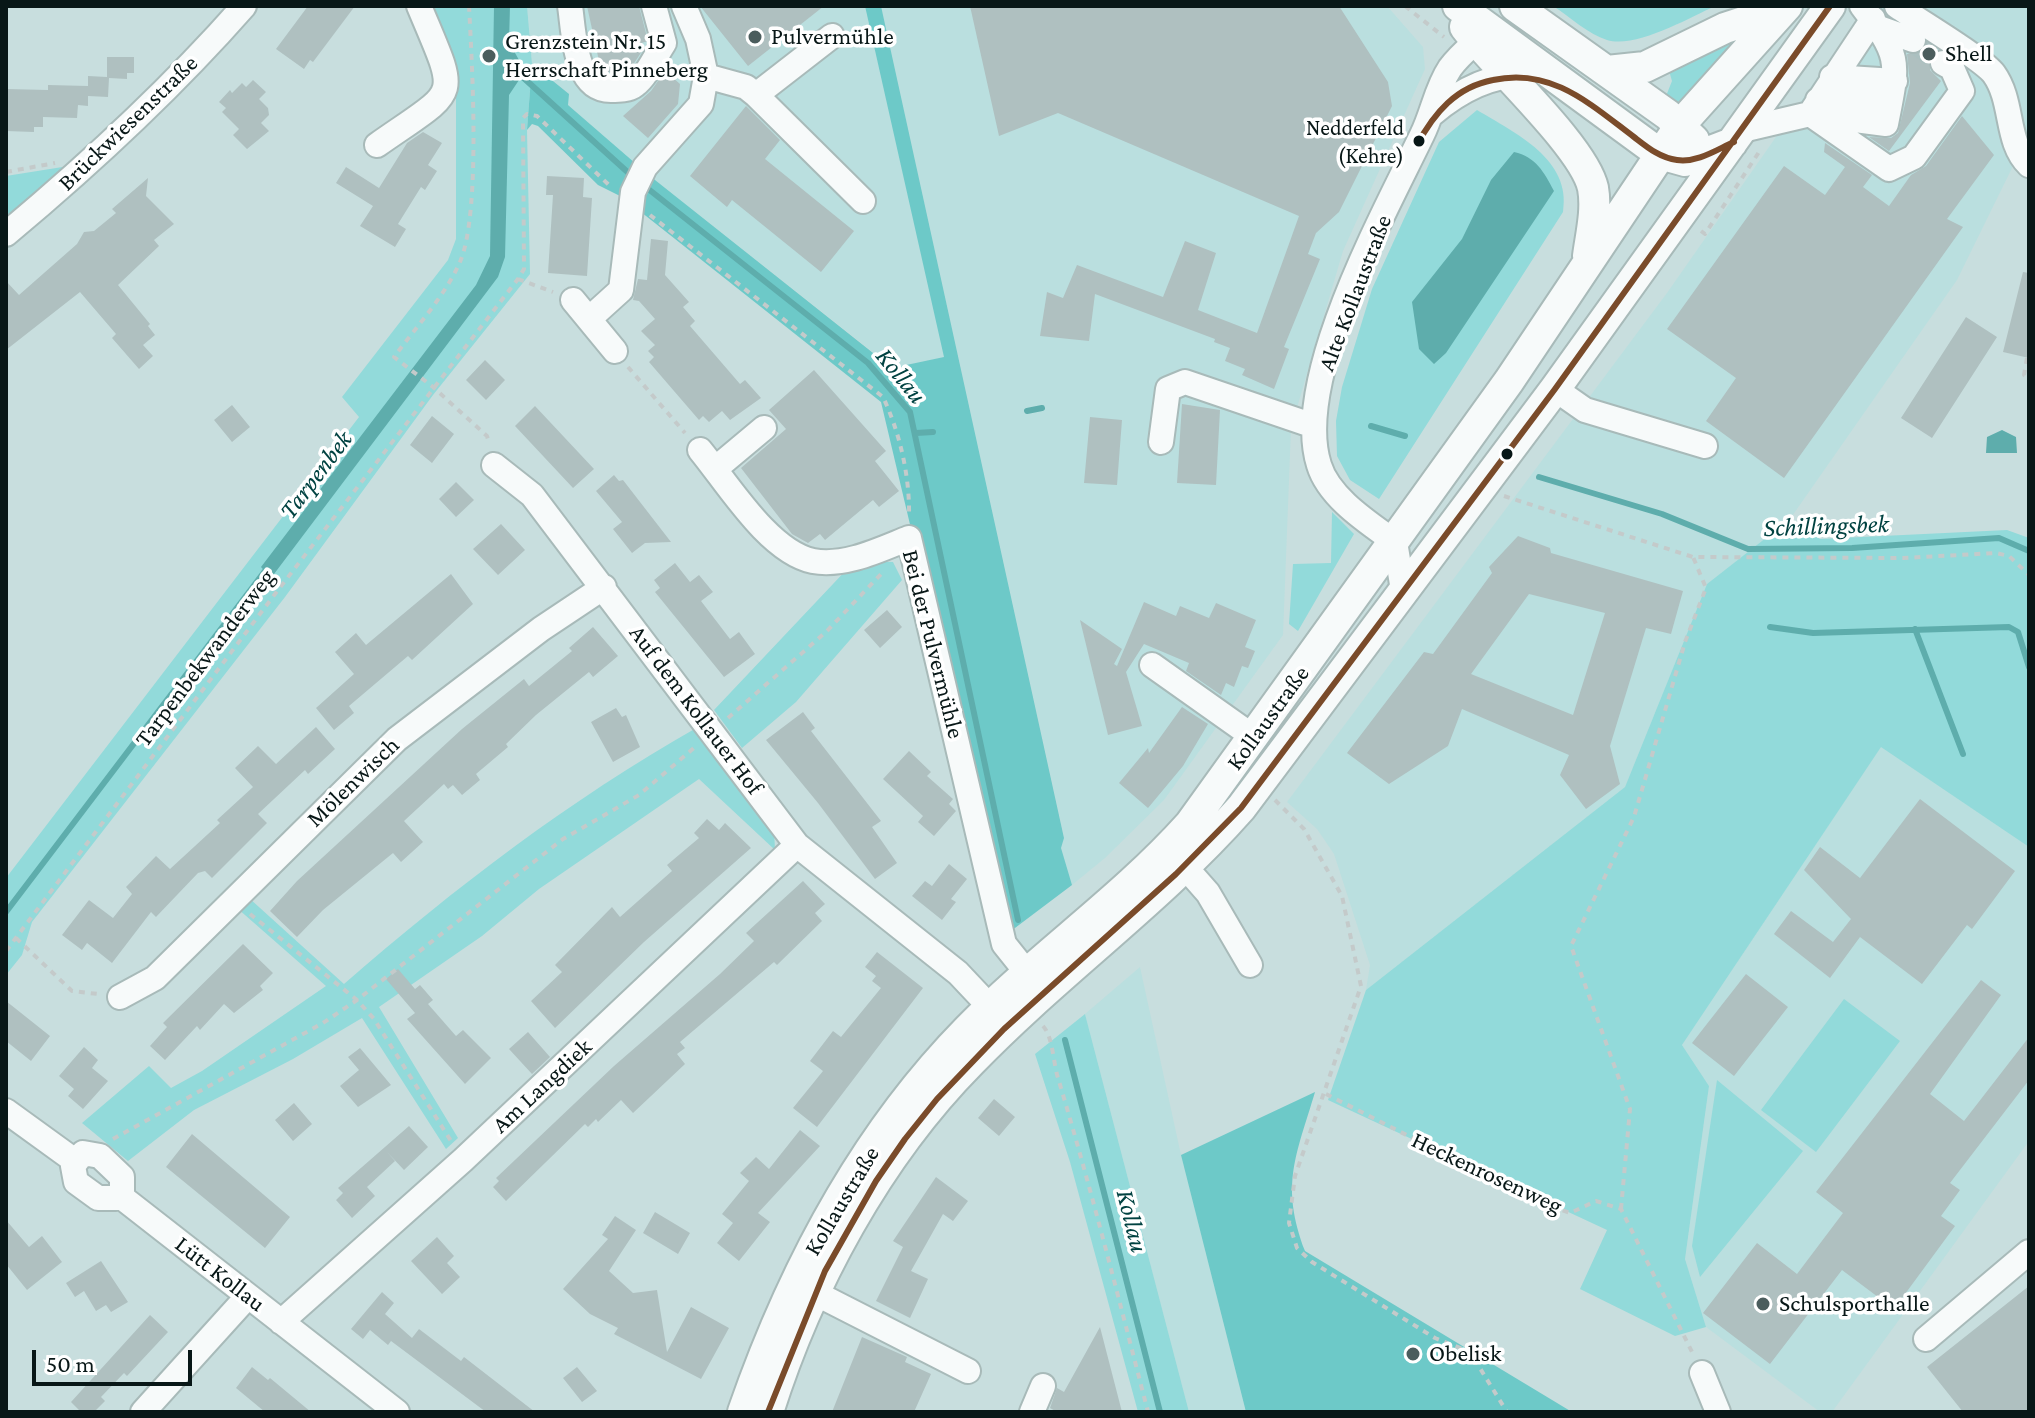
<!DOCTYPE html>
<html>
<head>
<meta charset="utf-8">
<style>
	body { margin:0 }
	#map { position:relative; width:2035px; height:1418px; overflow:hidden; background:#c8dede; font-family:"Crimson Pro",serif }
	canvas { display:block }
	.frame { position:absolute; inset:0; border:8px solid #081717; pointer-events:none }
	.scale { position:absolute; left:32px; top:1350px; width:160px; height:36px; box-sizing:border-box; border:4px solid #081717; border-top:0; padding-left:10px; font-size:24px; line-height:28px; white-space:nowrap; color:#081717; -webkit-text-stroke:6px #fff; paint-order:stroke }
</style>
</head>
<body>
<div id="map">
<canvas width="2035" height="1418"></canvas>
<div class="frame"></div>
<div class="scale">50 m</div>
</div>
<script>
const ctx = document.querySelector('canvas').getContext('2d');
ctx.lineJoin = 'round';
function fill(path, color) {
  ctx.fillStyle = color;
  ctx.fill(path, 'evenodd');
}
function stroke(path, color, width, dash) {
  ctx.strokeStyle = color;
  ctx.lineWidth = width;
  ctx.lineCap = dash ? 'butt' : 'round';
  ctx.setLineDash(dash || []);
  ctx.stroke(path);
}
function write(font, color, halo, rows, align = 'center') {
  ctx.font = font + ' "Crimson Pro",serif';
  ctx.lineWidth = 7;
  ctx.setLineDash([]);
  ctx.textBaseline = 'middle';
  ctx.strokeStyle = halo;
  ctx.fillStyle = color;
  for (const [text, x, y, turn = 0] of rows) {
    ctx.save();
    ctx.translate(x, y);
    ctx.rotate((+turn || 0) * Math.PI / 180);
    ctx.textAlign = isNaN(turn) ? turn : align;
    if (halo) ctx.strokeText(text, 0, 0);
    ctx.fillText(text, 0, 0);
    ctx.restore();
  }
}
const built = new Path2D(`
	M527,6H865L945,357L893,368L650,176L568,105V93L532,64Z
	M881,6H1387L1423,47L1425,69L1343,251L1291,428L1283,635L1164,800L1105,858L1072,885L1060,848L1064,837Z
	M1874,6H2029V152L2013,166L1957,280L1790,519L1707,584L1625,787L1366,990L1370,965L1334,854L1317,829L1287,802L1667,293L1859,18Z
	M1881,746L2029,847V1141L1832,1412H1820L1706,1327L1685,1259L1709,1086L1682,1045Z
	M1140,967L1181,1155L1246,1412H1189L1085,1014Z`);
const green = new Path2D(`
	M429,6H527L532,64L527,130L530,274L433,395L285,597L32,922L22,955L6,975V878L359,417L342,397L448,260L456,239V73Z
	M1553,6H1715C1689,18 1635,49 1607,40C1588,34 1570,17 1553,6Z
	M1733,39V44L1678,104L1666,96L1672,81L1668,67Z
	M1477,110C1515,133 1572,159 1563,212L1379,499L1350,480L1337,456L1336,421L1342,387L1372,289L1439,142Z
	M75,165L6,222V176Z
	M1332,512L1354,534L1298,631L1289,624L1293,564L1331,563Z
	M1790,519L1820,539L2007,530L2029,538V847L1881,747L1682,1045L1709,1086L1685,1259L1706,1327L1675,1336L1580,1289L1607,1230L1328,1100L1366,990L1625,787L1707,584Z
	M872,561L893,562L902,580L796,702L742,748L714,710L850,566Z
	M698,727L774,829L775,850L699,779L539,889L482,936L379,1007L458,1138L446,1149L362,1018L293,1059L194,1110L128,1161L82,1123L149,1066L171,1088L202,1071L326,986L237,908L249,898L344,984C457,886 568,801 698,727Z
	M1844,999L1900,1041L1816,1152L1761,1110Z
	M1085,1014L1189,1412H1138L1070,1162L1035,1054Z
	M1717,1080L1803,1151L1700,1277L1692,1246Z`);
const forest = new Path2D(`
	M865,6H881L1064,838L1061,848L1072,885L1007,934L881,402L622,197L598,185L538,126L532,124L527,130L532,64L569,94L568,105L650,176L892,368L944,357Z
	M1315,1092C1296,1156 1280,1185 1305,1251L1572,1412H1246L1181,1155Z`);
const water = new Path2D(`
	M494,6H510L509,42L525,71L509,95L505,257L498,277L271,578L261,567L476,285L490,256Z
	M1514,152C1536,157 1544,172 1554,191L1446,353L1434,364L1419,349L1412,302L1462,239L1491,180Z
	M2002,430L2016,437L2017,453H1986L1987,437Z`);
const stream = new Path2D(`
	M517,72L633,177
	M642,184L868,363L910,412L1018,920
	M1027,411L1042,408
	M1371,426L1405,436
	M916,433L933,432
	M1539,477L1662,514L1748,549L1852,548L1999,538L2029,551
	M1770,627L1813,633L2009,627L2018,632L2029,667
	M1915,629L1963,754
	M6,912L268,567
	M1065,1040L1160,1412`);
const building = new Path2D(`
	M308,6H355L313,62L310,60L304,69L276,49Z
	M587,6H639L648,41L635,45L642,51L631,68L605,73L601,70Z
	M700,6H824L748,66Z
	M970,6H1339L1388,82L1392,106L1339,212L1316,233L1308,254L1320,259L1284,347L1289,349L1274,389L1242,375L1245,369L1225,361L1230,348L1214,342L1215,339L1095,294L1089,341L1040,336L1047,292L1063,298L1077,265L1163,297L1185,241L1216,253L1198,310L1257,333L1299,216L1058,113L999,136Z
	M1927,44L1936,50L1930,56V70L1941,81L1889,151L1869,137L1891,138L1898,133L1910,83L1907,54L1922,52Z
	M107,57H134V73H127V79L109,78L108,97L88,96V106L78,105L77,118L43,117V127H34V132L6,131V89L48,90V85L88,86V76L107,77Z
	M665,71L680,84L678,104L648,138L623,116L651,91Z
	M253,80L266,92L259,99L268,108L269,115L261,123L269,131L247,149L233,135L239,129L222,112L226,108L219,102L230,90L232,93L242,83L246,87Z
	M746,106L780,140L765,159L854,231L821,272L732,200L727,207L690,176Z
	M1962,116L1994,155L1947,219L1963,227L1784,478L1706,421L1736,378L1667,329L1784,166L1825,195L1845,167L1824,152L1825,143L1872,175L1863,187L1889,206L1911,175L1926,166Z
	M423,132L442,143L428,165L437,171L425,190L421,187L398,224L406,229L395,247L360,226L373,206L336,183L346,167L379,188L407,143Z
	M547,176L584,178L583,197L592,198L587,276L548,273L553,195H546Z
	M148,178L146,196L174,224L154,240L159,246L118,285L150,324L148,326L155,335L143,345L153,356L139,369L112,338L116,334L80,292L6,350V281L19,295L77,244L84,232L94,231L116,213L112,209Z
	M651,239L668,241L665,275L689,302L683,307L695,321L690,326L740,384L745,380L761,398L730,420L722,411L709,422L703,416L699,420L649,362L654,357L648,351L655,345L641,331L655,319L639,301L633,300L638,279L647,280Z
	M2023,272L2029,273V358L2003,352Z
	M1966,317L1997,337L1932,438L1901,418Z
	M485,360L505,380L486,400L466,380Z
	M814,370L886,451L875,461L899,491L879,507L873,500L825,540L820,534L808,543L792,534L741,468L786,429L769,410Z
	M1182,404L1220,410L1216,485L1177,483Z
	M232,405L250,427L232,442L214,420Z
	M535,406L594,469L573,488L515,426Z
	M432,416L454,434L432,463L410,445Z
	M1090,417L1122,420L1117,485L1084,483Z
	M614,475L619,481L623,480L671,542L645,543L632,553L613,529L622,522L596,491Z
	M456,482L474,500L456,517L439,499Z
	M501,524L525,550L498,575L473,549Z
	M1518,536L1550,548L1551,553L1683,591L1671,634L1646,628L1610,746L1620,784L1586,809L1560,775L1569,755L1462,709L1448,746L1389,784L1347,753L1424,652L1433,654L1492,573L1489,567ZM1529,594L1605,613L1573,715L1471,674Z
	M675,563L690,582L699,575L713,592L701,601L730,639L739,632L755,654L724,677L655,592L660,588L654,580Z
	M451,574L473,604L412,660L408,656L349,706L354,713L334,730L316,708L354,674L335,652L356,633L366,645Z
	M1144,602L1176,616L1180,606L1209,618L1216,603L1256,620L1245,647L1255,651L1248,668L1242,666L1234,687L1226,683L1221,695L1186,671L1189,663L1144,644L1126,672L1142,726L1108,735L1080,620L1122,649L1114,664L1117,666Z
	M887,610L902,627L880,648L864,630Z
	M593,627L618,656L593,677L589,672L536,715L506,744L508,747L476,774L480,780L462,795L453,785L448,789L444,784L404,821L423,842L401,862L393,853L323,910L297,937L270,911L297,881L462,729L524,679L529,686L572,651L569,648Z
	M1182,707L1208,724L1183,766L1148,808L1119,783L1148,748L1149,753Z
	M616,708L622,717L626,715L640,747L613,762L591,722Z
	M803,712L815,728L811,731L881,821L872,827L897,863L875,879L818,803L766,740Z
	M316,727L335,749L308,774L305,770L258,814L267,823L212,878L205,871L198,873L156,917L151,912L112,963L87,943L82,950L62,935L89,900L113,918L132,894L126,887L156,856L170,869L220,823L217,820L253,787L235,768L258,746L276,764Z
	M909,751L931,772L927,776L953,799L949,804L956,811L934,836L918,822L923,816L883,779Z
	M1920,799L2015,871L1972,929L1967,925L1922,984L1860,937L1830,978L1774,934L1791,911L1833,942L1851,919L1804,870L1820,847L1860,878Z
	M707,819L719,830L725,823L751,848L644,942L555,1028L531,1001L562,972L555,965L612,907L620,917L672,871L667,865L699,838L694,833Z
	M949,864L967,879L951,899L956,902L942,920L912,896L925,881L932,886Z
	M803,881L825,904L815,913L822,921L777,965L774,962L680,1042L685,1048L677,1054L685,1064L633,1113L621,1100L598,1122L596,1119L588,1127L585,1124L506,1201L493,1187L499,1181L496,1178L614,1066L720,974L754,941L746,933Z
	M243,944L273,973L260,986L263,990L234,1013L224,1004L200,1030L197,1026L165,1060L150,1046L167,1027L163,1023Z
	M877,952L923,988L817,1127L793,1108L823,1071L810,1061L833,1031L841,1037L881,988L872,981L876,976L865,967Z
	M398,969L415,989L420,985L433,1000L428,1004L456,1036L463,1030L491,1058L465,1084L407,1019L415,1013L386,979Z
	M1746,974L1788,1007L1734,1076L1692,1043Z
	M1981,980L2001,995L1930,1094L1964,1121L2029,1037V1080L1950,1183L1960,1190L1941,1216L1955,1226L1894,1309L1842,1270L1770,1364L1703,1313L1757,1243L1797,1274L1843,1213L1816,1192Z
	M6,1001L50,1036L31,1061L6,1041Z
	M528,1032L550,1057L532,1074L509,1049Z
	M84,1047L98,1060L92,1068L108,1081L83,1109L68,1096L74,1089L59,1076Z
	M360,1048L391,1085L358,1107L340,1086L359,1070L348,1057Z
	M994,1099L1015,1117L999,1136L978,1118Z
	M294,1103L312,1124L293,1141L275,1120Z
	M409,1126L428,1147L404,1170L387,1152L395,1161L367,1187L375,1196L352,1218L336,1200L343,1193L338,1188Z
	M800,1130L820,1146L758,1213L770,1222L739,1261L717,1243L733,1223L722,1214L749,1181L740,1173L756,1157L769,1169Z
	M192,1134L290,1217L265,1248L166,1167Z
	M936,1177L968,1201L953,1221L943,1214L911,1271L928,1279L910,1318L876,1301L903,1247L893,1241Z
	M655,1212L690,1233L678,1254L643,1233Z
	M615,1216L636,1230L609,1271L633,1293L657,1290L667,1352L691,1307L729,1328L701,1379L614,1334L618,1328L590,1314L563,1289L608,1239L602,1235Z
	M6,1220L29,1247L42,1236L62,1262L27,1290L6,1264Z
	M437,1237L454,1256L447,1263L460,1277L442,1294L411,1261Z
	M101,1261L128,1302L111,1312L106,1305L96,1311L84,1291L75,1297L66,1283Z
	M2029,1286V1412H1963L1927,1367Z
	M382,1292L394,1303L385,1314L412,1338L419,1329L461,1361L464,1357L535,1412H486L391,1341L388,1345L370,1330L363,1339L351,1329Z
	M150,1315L168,1332L127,1376L124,1373L101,1397L105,1401L94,1412H81L71,1402Z
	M1100,1327L1122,1412H1057L1050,1408L1057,1388L1064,1392Z
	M862,1337L907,1357L905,1362L931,1374L914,1412H832Z
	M252,1367L268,1380L270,1378L311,1412H265L236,1388Z
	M577,1367L597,1391L582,1402L563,1378Z`);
const minorTunnel = new Path2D(`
	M1913,40L1943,63`);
const path = new Path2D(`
	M469,6C472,63 481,213 460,262C445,296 416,327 394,357L433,387L487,436L489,443
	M1405,6L1444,37
	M6,172L55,163
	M650,215L883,397C900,433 910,477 909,517
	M1701,231L1705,234L1761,149
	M518,279L553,292
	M2027,358L2024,375L2029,377
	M628,367L685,433
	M1504,496L1693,557L1903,558L1996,553L2009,556L2029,575
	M728,718L827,631L882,573
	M1275,800L1304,829L1342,896L1361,986L1295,1176L1289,1223L1297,1248L1312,1262L1435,1338L1470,1352L1507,1412
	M250,914L357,1000L374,1019L451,1141
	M16,938L72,991L98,994
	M6,951L275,594L518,279L524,269L523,118L527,114L537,116L611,187
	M1043,1026C1053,1037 1053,1062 1058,1078C1091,1188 1119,1300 1148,1412
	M1326,1094L1538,1202L1570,1213L1596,1201L1621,1209L1694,1356
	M113,1139L323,1023L357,1000L563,839L639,795L695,747
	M1621,1209L1630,1109L1571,946L1634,817L1685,642L1706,588L1693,557`);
const minor = new Path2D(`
	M570,6C574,32 574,90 611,90C618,90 629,90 635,85C647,76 656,55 664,43L654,6
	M1897,6C1916,19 1983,59 1994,74C2014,102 2005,142 2029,165
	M1882,29L1913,40
	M706,76L746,87L756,95L863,201
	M1832,77L1895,81
	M756,95L832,36
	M1818,100L1890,103
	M1432,114C1458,92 1488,75 1523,75
	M1810,114L1889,169L1914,157L1962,91L1952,68L1943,63
	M1817,115L1886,124C1898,62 1902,58 1862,6
	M1742,130L1810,114L1873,19
	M377,145C461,86 459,102 419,6
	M6,234C91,163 171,89 244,6
	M573,300L615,351
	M589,319L621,290L633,192L645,167L701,104L706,76L698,39L684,6
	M1555,389L1585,410L1705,446
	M1161,442L1168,389L1185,382L1314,426
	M700,450C728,484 769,552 813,561C845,567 881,549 909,538L1004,944L1028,974
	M494,465L532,495L797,845L958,973L991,1008
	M715,469L764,428
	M1403,590L1395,542C1369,523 1329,498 1319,465C1292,380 1384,214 1422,135C1433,113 1436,89 1450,68C1460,54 1476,42 1488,30
	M1152,665L1255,738
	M1186,868L1208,893L1250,965
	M120,997L155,978L397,739L541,629L604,587
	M6,1111L75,1161
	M83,1153L100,1156L122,1177V1191L116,1198H98L76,1182L73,1166Z
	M119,1195L397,1412
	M815,1293L968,1371
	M281,1322L463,1160L797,845
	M1926,1339L2029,1252
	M1702,1373L1718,1412
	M143,1412L248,1296
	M1032,1412L1043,1386`);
const major = new Path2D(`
	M1458,6L1660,154L1685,161L1732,143
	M1515,6L1668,115L1694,140
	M1465,27C1495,66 1584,147 1593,188C1597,210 1591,234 1588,256
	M1607,71L1645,67L1725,28L1783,9
	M743,1412C792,1271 862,1137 968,1029C1038,957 1122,900 1190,824L1509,381L1681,124L1787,6
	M768,1412C808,1286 877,1157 971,1062C1057,973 1159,901 1241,808L1555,389L1830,6`);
const bus1 = new Path2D(`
	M1417,145C1434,113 1456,87 1493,80C1551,67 1590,104 1634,137C1647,147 1660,158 1677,160C1697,163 1716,150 1734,142
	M768,1412L825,1271L876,1181L905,1139L937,1099L1004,1029L1176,874L1241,808L1555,389L1830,6`);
const markers = [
	[755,37,8,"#4b5d5d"],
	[1929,54,8,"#4b5d5d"],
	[489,56,8,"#4b5d5d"],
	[1419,141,7,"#081717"],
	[1507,454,7,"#081717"],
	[1763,1304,8,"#4b5d5d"],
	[1413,1354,8,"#4b5d5d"]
];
const busNames = [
	["Nedderfeld",1404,128],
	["(Kehre)",1404,156]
];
const poiNames = [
	["Pulvermühle",771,37],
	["Grenzstein Nr. 15",505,42],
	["Herrschaft Pinneberg",505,70],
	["Shell",1945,54],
	["Schulsporthalle",1779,1304],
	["Obelisk",1429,1354]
];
const streetNames = [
	["Brückwiesenstraße",128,123,-44],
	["Alte Kollaustraße",1355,293,-69],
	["Bei der Pulvermühle",933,644,76],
	["Tarpenbekwanderweg",205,658,-53],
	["Auf dem Kollauer Hof",696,710,53],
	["Kollaustraße",1268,718,-54],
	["Mölenwisch",353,782,-44],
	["Am Langdiek",542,1086,-43],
	["Heckenrosenweg",1487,1173,25],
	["Kollaustraße",842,1201,-59],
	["Lütt Kollau",220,1274,38]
];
const waterNames = [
	["Kollau",901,376,51],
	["Tarpenbek",316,475,-53],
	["Schillingsbek",1826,526,-2],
	["Kollau",1132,1221,76]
];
fill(built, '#badfdf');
fill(green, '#92dada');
fill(forest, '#6dc9c8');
fill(water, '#5eadac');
stroke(stream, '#5eadac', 6);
fill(building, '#afc0c0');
stroke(minorTunnel, '#abc0c0', 24, [24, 12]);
stroke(minor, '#a8bab9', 28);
stroke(major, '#a8bab9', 34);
stroke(path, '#c4caca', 4, [6, 6]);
stroke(minor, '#f7fafa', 24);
stroke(major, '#f7fafa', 30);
stroke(bus1, '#7a4b2a', 6);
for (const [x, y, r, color] of markers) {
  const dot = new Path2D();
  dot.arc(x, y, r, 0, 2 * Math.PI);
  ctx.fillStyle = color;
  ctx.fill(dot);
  stroke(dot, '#fff', 3);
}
write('22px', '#081717', '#fff', busNames, 'right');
write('24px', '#081717', '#fff', poiNames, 'left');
write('24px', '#081717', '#fff', streetNames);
write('italic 26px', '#014241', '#fff', waterNames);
</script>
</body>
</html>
